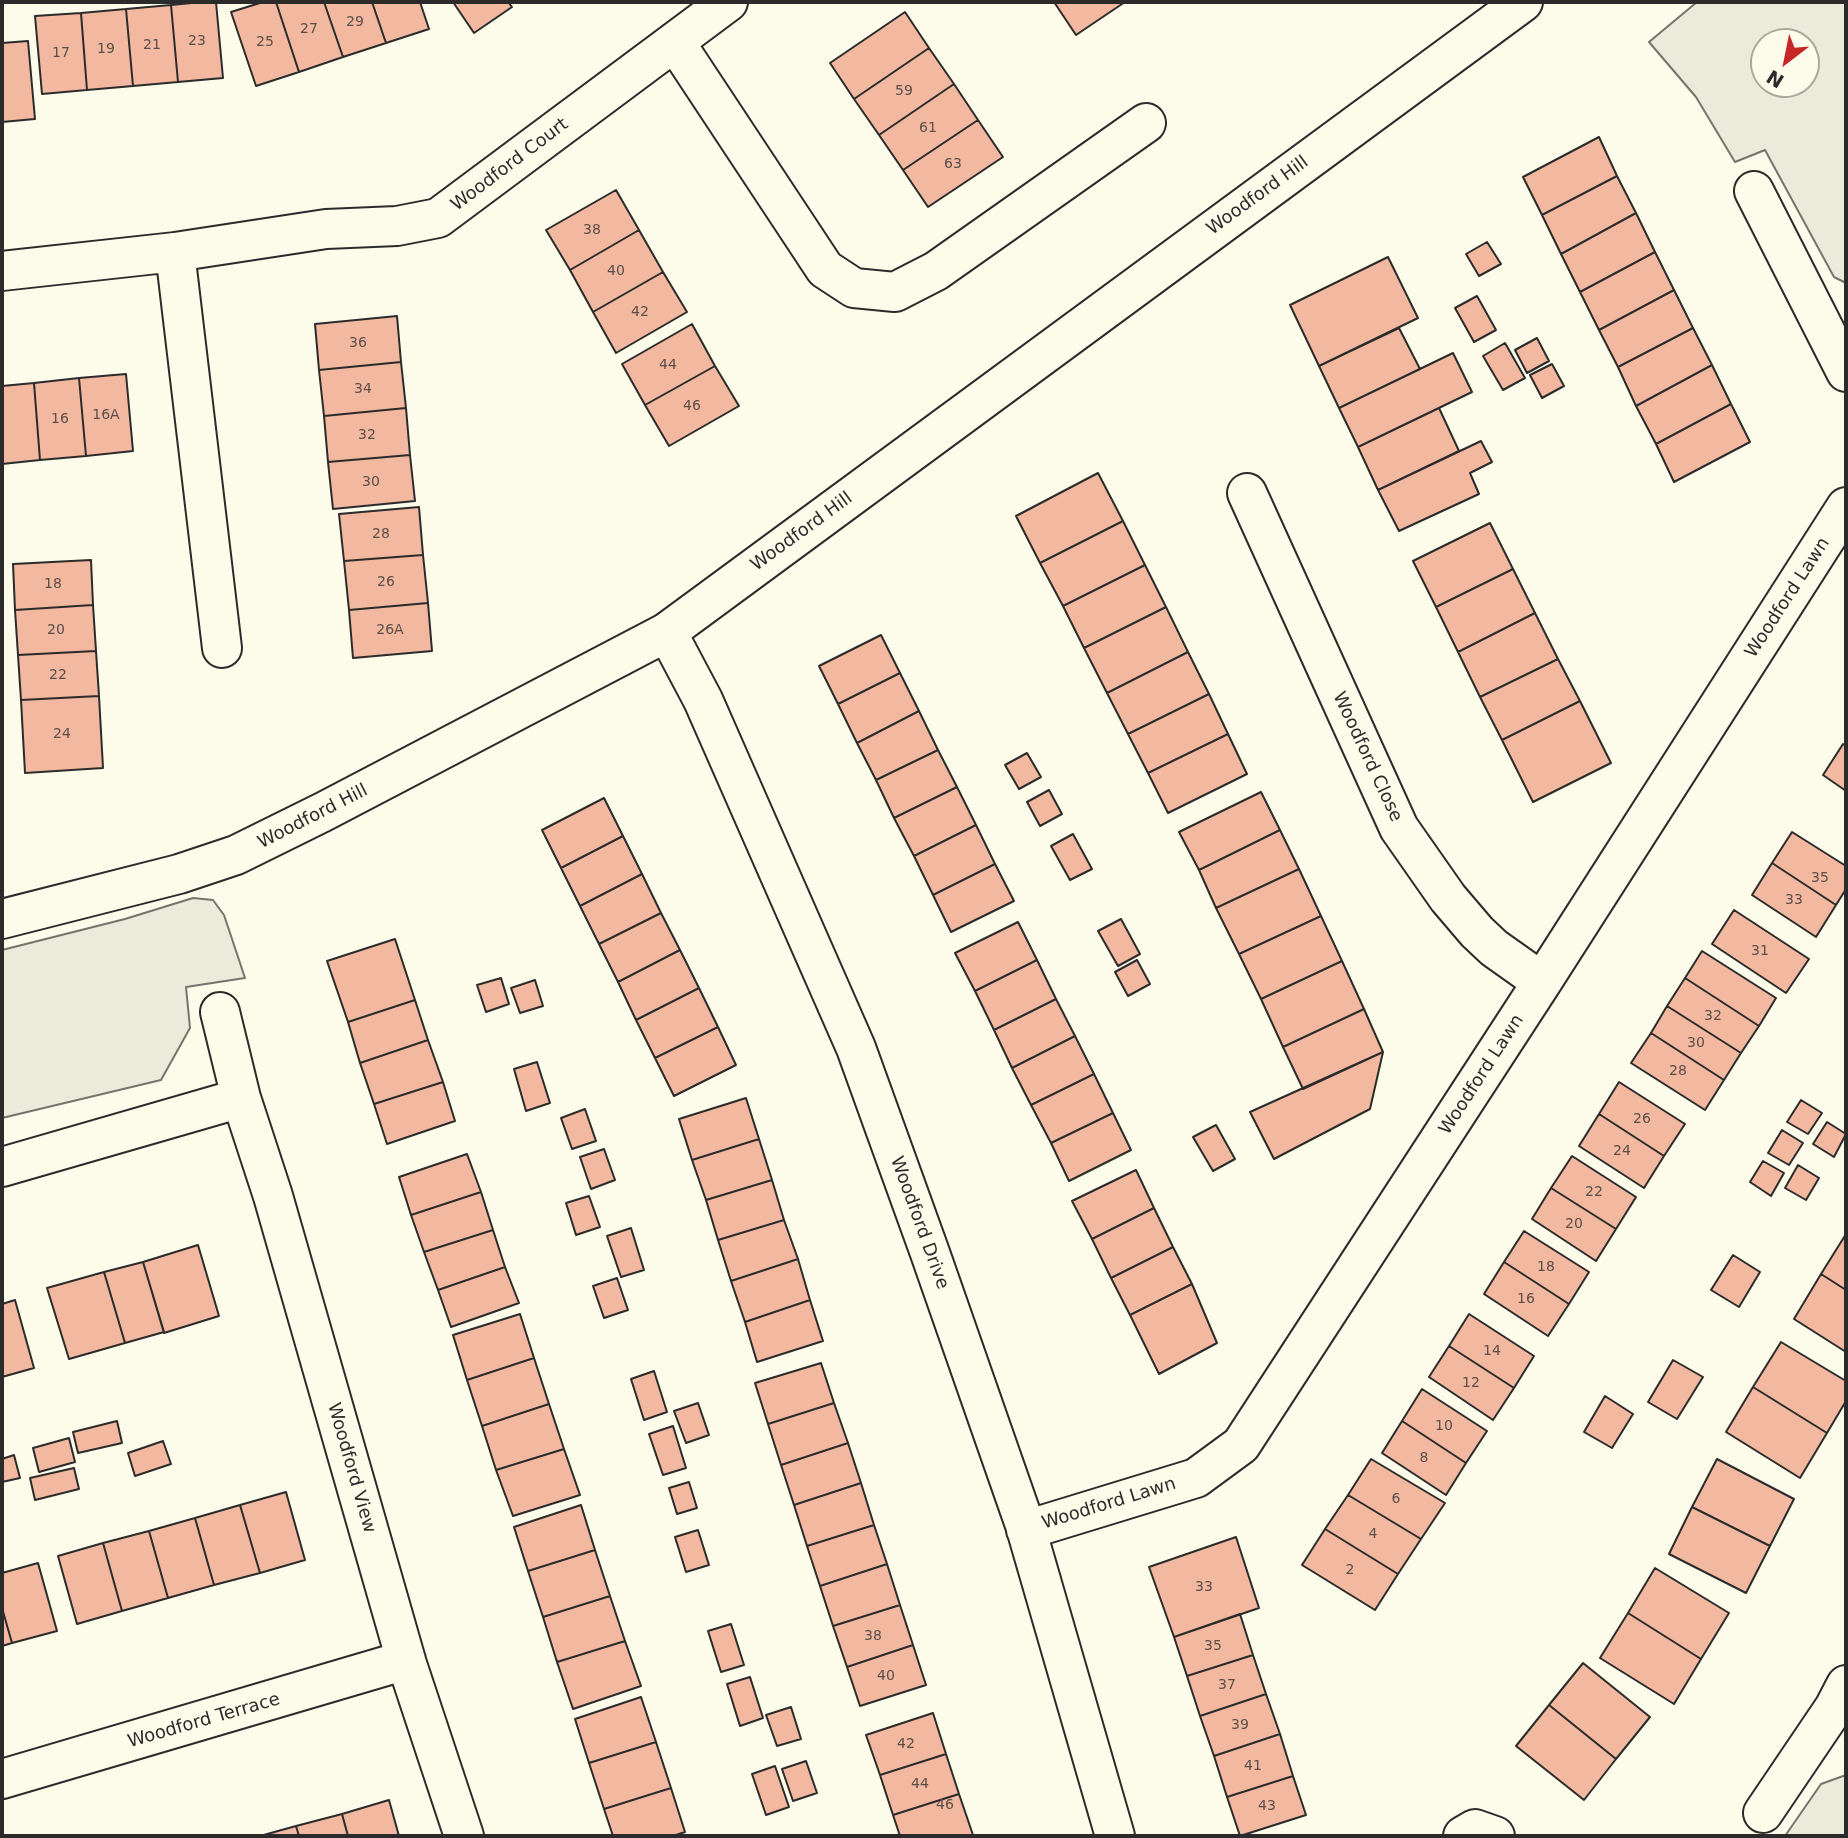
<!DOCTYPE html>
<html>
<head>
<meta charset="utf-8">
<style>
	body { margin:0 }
	#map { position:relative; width:1848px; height:1838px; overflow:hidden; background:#fdfbea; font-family:"DejaVu Sans",sans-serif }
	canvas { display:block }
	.frame { position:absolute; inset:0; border:4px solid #2b2b2b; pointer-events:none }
	.north { position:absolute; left:1750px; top:28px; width:70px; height:70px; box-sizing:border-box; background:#fdfbea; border:2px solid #a9a89e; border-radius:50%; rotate:212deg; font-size:19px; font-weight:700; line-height:28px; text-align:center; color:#2b2b2b }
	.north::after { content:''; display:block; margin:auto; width:24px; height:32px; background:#c62828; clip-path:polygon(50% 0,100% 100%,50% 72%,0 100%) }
</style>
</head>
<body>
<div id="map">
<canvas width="1848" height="1838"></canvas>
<div class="frame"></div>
<div class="north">N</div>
</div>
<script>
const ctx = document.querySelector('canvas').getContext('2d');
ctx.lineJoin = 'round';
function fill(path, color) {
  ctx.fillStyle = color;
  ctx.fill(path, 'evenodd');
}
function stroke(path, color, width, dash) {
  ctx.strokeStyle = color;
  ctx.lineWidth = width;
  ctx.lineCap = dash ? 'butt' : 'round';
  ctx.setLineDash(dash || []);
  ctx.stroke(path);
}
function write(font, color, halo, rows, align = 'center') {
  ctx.font = font + ' "DejaVu Sans",sans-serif';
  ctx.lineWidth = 5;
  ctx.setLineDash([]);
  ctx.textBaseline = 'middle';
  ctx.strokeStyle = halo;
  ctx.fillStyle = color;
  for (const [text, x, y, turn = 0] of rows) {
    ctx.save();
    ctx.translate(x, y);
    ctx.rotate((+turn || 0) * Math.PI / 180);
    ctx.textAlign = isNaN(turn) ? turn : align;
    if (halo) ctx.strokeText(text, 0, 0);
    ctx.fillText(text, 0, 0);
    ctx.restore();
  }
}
const green = new Path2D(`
	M1697,2H1846V283L1834,277L1765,150L1735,162L1696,97L1649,42ZM1764,42H1806V84H1764Z
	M193,898L213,900L224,915L245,978L186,987L190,1028L161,1080L2,1118V950L125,919Z
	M1846,1775V1836H1785L1821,1784Z`);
const building = new Path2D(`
	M202,2H216L223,78L178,82L171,5Z
	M263,2H276L299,72L256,86L231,12Z
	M276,2H324L343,57L299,72Z
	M324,2H372L386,43L343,57Z
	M372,2H420L429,29L386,43Z
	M453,2H508L512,7L474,33Z
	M1054,2H1125L1076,35Z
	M171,5L178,82L133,86L126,9Z
	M126,9L133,86L87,90L81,13Z
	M905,12L929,48L854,99L830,63Z
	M81,13L87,90L42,94L35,16Z
	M28,41L35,119L2,122V43Z
	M929,48L954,84L879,135L854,99Z
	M954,84L978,120L903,170L879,135Z
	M978,120L1003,157L928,207L903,170Z
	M1599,137L1617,176L1542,215L1523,177Z
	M1617,176L1636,213L1561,254L1542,215Z
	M616,190L639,230L570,270L546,230Z
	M1636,213L1655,252L1580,292L1561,254Z
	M639,230L663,272L593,312L570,270Z
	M1487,242L1501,264L1479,276L1466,254Z
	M1655,252L1674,290L1599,330L1580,292Z
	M1388,257L1418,318L1319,366L1290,305Z
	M663,272L687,312L616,353L593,312Z
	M1674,290L1693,328L1618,367L1599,330Z
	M1477,296L1496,330L1474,342L1455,308Z
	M397,316L401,362L319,370L315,324Z
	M692,324L715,366L645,405L622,364Z
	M1399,328L1420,369L1339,408L1319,366Z
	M1693,328L1712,365L1636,406L1618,367Z
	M1537,338L1549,361L1527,373L1515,350Z
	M1505,343L1525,378L1503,390L1483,356Z
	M1453,353L1472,392L1358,447L1339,408Z
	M401,362L406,408L324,416L319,370Z
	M1552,364L1564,386L1542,398L1530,375Z
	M1712,365L1731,404L1656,444L1636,406Z
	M715,366L739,406L669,446L645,405Z
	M126,374L133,451L86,456L79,378Z
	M79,378L86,456L40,460L34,383Z
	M34,383L40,460L2,464V386Z
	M1731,404L1750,442L1674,482L1656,444Z
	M406,408L410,455L328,462L324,416Z
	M1439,408L1459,451L1378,490L1358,447Z
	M1481,441L1492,462L1470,473L1479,494L1399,531L1378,490Z
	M410,455L415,501L333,509L328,462Z
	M1098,473L1123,521L1040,563L1016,516Z
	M419,507L423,555L344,561L339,514Z
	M1123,521L1145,565L1063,606L1040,563Z
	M1490,523L1513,569L1436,607L1413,561Z
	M423,555L428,603L349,610L344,561Z
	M91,560L93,605L15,610L13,564Z
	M1145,565L1166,607L1084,648L1063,606Z
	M1513,569L1535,613L1458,652L1436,607Z
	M428,603L432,651L353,658L349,610Z
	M93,605L96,651L18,655L15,610Z
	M1166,607L1188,652L1107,693L1084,648Z
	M1535,613L1558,659L1480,697L1458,652Z
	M881,635L900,673L838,704L819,666Z
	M96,651L99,696L21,700L18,655Z
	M1188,652L1209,694L1128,734L1107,693Z
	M1558,659L1580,701L1502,740L1480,697Z
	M900,673L919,711L857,743L838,704Z
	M1209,694L1228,734L1148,773L1128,734Z
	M99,696L103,768L25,773L21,700Z
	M1580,701L1611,763L1533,802L1502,740Z
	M919,711L938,750L876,780L857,743Z
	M1228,734L1247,774L1168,813L1148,773Z
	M1843,744L1846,746V791L1823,775Z
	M938,750L957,787L894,818L876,780Z
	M1027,753L1041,777L1019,789L1005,765Z
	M957,787L976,825L914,856L894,818Z
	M1049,790L1062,814L1040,826L1027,802Z
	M1261,792L1280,830L1199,870L1179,832Z
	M604,798L623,836L561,868L542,830Z
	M976,825L995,864L933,895L914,856Z
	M1280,830L1299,869L1216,908L1199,870Z
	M1792,832L1846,866V889L1836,905L1772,863Z
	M1073,834L1092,869L1070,880L1051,846Z
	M623,836L642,874L580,906L561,868Z
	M1772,863L1836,905L1816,937L1752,895Z
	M995,864L1014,901L951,932L933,895Z
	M1299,869L1321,916L1239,954L1216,908Z
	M642,874L661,913L599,944L580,906Z
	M1734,910L1809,959L1786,993L1712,944Z
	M661,913L680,950L618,982L599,944Z
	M1321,916L1342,961L1261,999L1239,954Z
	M1121,919L1140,954L1118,966L1098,931Z
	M1018,922L1037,960L975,991L955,953Z
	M395,939L415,1000L348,1022L327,961Z
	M680,950L699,988L636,1020L618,982Z
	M1702,951L1776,998L1759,1026L1685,978Z
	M1037,960L1056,999L994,1030L975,991Z
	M1137,960L1150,984L1128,996L1115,972Z
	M1342,961L1364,1009L1283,1047L1261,999Z
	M501,978L509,1004L486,1012L477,985Z
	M1685,978L1759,1026L1741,1053L1667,1006Z
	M535,980L543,1006L520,1013L511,988Z
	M699,988L718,1027L655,1058L636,1020Z
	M1056,999L1075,1036L1012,1068L994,1030Z
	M415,1000L428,1040L360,1063L348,1022Z
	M1667,1006L1741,1053L1724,1080L1651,1033Z
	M1364,1009L1383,1052L1303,1089L1283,1047Z
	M718,1027L736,1065L674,1096L655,1058Z
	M1651,1033L1724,1080L1705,1110L1631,1063Z
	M1075,1036L1094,1074L1031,1105L1012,1068Z
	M428,1040L443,1082L374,1104L360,1063Z
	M1383,1052L1370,1109L1274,1159L1250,1112Z
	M537,1062L550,1103L526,1111L514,1069Z
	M1094,1074L1113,1113L1051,1143L1031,1105Z
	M443,1082L455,1121L387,1144L374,1104Z
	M1619,1082L1685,1124L1664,1156L1599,1114Z
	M746,1098L759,1139L692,1160L679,1119Z
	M1801,1100L1822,1113L1808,1134L1787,1122Z
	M585,1109L596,1141L572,1149L561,1118Z
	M1113,1113L1131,1150L1069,1181L1051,1143Z
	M1599,1114L1664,1156L1644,1188L1579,1146Z
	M1827,1122L1846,1134L1834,1157L1813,1144Z
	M1216,1125L1235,1159L1213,1171L1193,1137Z
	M1782,1130L1803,1143L1789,1165L1768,1153Z
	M759,1139L772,1180L706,1200L692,1160Z
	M604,1149L615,1180L591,1189L580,1157Z
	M467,1154L481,1192L411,1215L399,1177Z
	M1572,1156L1636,1197L1616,1229L1551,1188Z
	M1763,1161L1784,1173L1771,1196L1750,1182Z
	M1798,1165L1819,1178L1806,1200L1785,1188Z
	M1136,1170L1154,1208L1092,1239L1072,1201Z
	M772,1180L784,1220L718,1240L706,1200Z
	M1551,1188L1616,1229L1596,1261L1532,1219Z
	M481,1192L493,1230L424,1252L411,1215Z
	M589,1196L600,1227L576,1235L566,1203Z
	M1154,1208L1173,1247L1111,1278L1092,1239Z
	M784,1220L798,1259L731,1281L718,1240Z
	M631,1228L644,1270L621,1277L607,1236Z
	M493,1230L505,1267L438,1290L424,1252Z
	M1524,1231L1589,1272L1569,1304L1504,1262Z
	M1846,1234V1290L1821,1274Z
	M198,1245L219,1316L164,1333L143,1262Z
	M1173,1247L1192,1284L1130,1315L1111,1278Z
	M1733,1255L1760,1272L1739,1307L1711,1290Z
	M798,1259L810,1300L745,1322L731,1281Z
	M143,1262L164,1332L125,1343L104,1272Z
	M1504,1262L1569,1304L1548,1336L1484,1294Z
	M505,1267L519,1303L451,1327L438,1290Z
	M104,1272L125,1343L69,1359L47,1288Z
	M1821,1274L1846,1290V1352L1794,1319Z
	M617,1278L628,1310L604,1318L593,1286Z
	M1192,1284L1217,1343L1159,1374L1130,1315Z
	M15,1300L34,1368L2,1377V1304Z
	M810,1300L823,1341L757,1362L745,1322Z
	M520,1314L534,1358L467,1380L453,1335Z
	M1469,1314L1534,1356L1514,1388L1449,1346Z
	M1781,1342L1846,1381V1401L1827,1433L1753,1387Z
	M1449,1346L1514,1388L1493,1420L1429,1377Z
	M534,1358L549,1404L482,1426L467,1380Z
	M1673,1360L1703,1377L1677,1419L1648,1402Z
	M821,1363L834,1403L768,1424L755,1383Z
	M654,1371L667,1412L644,1420L631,1379Z
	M1753,1387L1827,1433L1800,1478L1726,1432Z
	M1422,1389L1487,1431L1466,1463L1402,1421Z
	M1605,1396L1633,1414L1612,1448L1584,1432Z
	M698,1403L709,1435L686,1443L674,1411Z
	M834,1403L848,1443L781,1465L768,1424Z
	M549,1404L564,1449L496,1470L482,1426Z
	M117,1421L122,1443L78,1453L73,1432Z
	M1402,1421L1466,1463L1446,1495L1382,1453Z
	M673,1426L686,1468L663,1475L649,1434Z
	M69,1438L75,1462L39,1472L33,1448Z
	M163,1441L171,1464L135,1476L128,1453Z
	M848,1443L861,1483L794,1505L781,1465Z
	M564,1449L580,1495L513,1516L496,1470Z
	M14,1455L20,1478L2,1482V1459Z
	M1371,1459L1445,1503L1421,1539L1348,1495Z
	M1717,1459L1794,1499L1770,1546L1692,1507Z
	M74,1468L79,1489L35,1500L30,1478Z
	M689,1482L697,1508L677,1514L669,1488Z
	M861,1483L874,1525L807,1546L794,1505Z
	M286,1492L305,1560L260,1573L240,1505Z
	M1348,1495L1421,1539L1398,1574L1325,1529Z
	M240,1505L260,1573L214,1585L195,1518Z
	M581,1505L595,1550L528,1571L514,1527Z
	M1692,1507L1770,1546L1746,1593L1669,1554Z
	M195,1518L214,1585L168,1598L149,1531Z
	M874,1525L887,1564L820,1586L807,1546Z
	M1325,1529L1398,1574L1375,1610L1302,1565Z
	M698,1530L709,1565L686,1572L675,1537Z
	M149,1531L168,1598L122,1611L103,1543Z
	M1236,1537L1259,1608L1174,1637L1149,1567Z
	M103,1543L122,1611L77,1624L58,1556Z
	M595,1550L610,1596L543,1617L528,1571Z
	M38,1563L57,1631L12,1643L2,1608V1573Z
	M887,1564L900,1605L833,1626L820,1586Z
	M1655,1568L1729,1613L1701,1659L1628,1613Z
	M610,1596L625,1641L557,1662L543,1617Z
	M900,1605L913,1645L847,1667L833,1626Z
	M2,1608L12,1643L2,1646Z
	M1628,1613L1701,1659L1674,1704L1600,1658Z
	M1240,1614L1253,1655L1187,1676L1174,1637Z
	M731,1624L744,1665L721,1672L708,1631Z
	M625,1641L641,1686L573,1709L557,1662Z
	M913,1645L926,1685L860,1706L847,1667Z
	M1253,1655L1266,1694L1200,1716L1187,1676Z
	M1583,1663L1650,1717L1616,1759L1549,1705Z
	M750,1677L763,1718L740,1726L727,1684Z
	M1266,1694L1280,1734L1214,1756L1200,1716Z
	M641,1697L656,1742L589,1763L575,1719Z
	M1549,1705L1616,1759L1584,1800L1516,1746Z
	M791,1707L801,1739L777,1746L766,1715Z
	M933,1713L946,1754L880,1775L866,1735Z
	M1280,1734L1293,1776L1227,1797L1214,1756Z
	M656,1742L671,1788L604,1809L589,1763Z
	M946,1754L959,1794L893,1815L880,1775Z
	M806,1761L817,1793L793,1801L782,1769Z
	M775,1766L789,1807L766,1815L752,1774Z
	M1293,1776L1306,1815L1240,1836L1227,1797Z
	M671,1788L685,1832L673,1836H613L604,1809Z
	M959,1794L973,1835L900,1836L893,1815Z
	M389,1800L399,1836H348L342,1814Z
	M342,1814L348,1836H299L296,1826Z
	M296,1826L299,1836H260Z`);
const minor = new Path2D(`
	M675,42L825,269L854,288L895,292L936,271L1146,123
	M1754,191L1846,372
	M175,252L222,648
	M2,271L175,252L326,229L397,226L438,218L728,2
	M1247,493L1399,828L1448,898L1477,932L1494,948L1542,982
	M667,632L703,700L856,1048L930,1253L1025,1525L1115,1836
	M220,1012L241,1098L273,1196L407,1664L464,1836
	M2,1167L241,1098
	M1026,1530L1196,1478L1241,1445L1542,982L1846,507
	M2,1779L406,1660
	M1763,1813L1834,1708L1846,1685
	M1463,1836L1475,1829L1495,1836`);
const tertiary = new Path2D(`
	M2,919L179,874L236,855L323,812L667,632L1523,2`);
const numberNames = [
	["29",355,22],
	["27",309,29],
	["23",197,41],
	["25",265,42],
	["21",152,45],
	["19",106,49],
	["17",61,53],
	["59",904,91],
	["61",928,128],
	["63",953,164],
	["38",592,230],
	["40",616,271],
	["42",640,312],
	["36",358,343],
	["44",668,365],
	["34",363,389],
	["46",692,406],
	["16A",106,415],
	["16",60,419],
	["32",367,435],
	["30",371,482],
	["28",381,534],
	["26",386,582],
	["18",53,584],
	["20",56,630],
	["26A",390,630],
	["22",58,675],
	["24",62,734],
	["35",1820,878],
	["33",1794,900],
	["31",1760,951],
	["32",1713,1016],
	["30",1696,1043],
	["28",1678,1071],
	["26",1642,1119],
	["24",1622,1151],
	["22",1594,1192],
	["20",1574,1224],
	["18",1546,1267],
	["16",1526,1299],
	["14",1492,1351],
	["12",1471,1383],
	["10",1444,1426],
	["8",1424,1458],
	["6",1396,1499],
	["4",1373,1534],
	["2",1350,1570],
	["33",1204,1587],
	["38",873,1636],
	["35",1213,1646],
	["40",886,1676],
	["37",1227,1685],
	["39",1240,1725],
	["42",906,1744],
	["41",1253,1766],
	["44",920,1784],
	["46",945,1805],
	["43",1267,1806]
];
const streetNames = [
	["Woodford Court",510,165,-37],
	["Woodford Hill",1258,196,-36],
	["Woodford Hill",802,532,-36],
	["Woodford Lawn",1788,598,-57],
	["Woodford Close",1367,757,65],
	["Woodford Hill",313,817,-27],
	["Woodford Lawn",1482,1075,-57],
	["Woodford Drive",919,1223,70],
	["Woodford View",351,1468,74],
	["Woodford Lawn",1109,1504,-17],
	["Woodford Terrace",204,1721,-16]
];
fill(green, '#ecebdb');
stroke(green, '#74746e', 2);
fill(building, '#f2b8a0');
stroke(building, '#2b2b2b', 2);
stroke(minor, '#2b2b2b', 42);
stroke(tertiary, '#2b2b2b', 42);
stroke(minor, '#fdfbea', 38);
stroke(tertiary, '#fdfbea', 38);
write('14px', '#5d4e48', null, numberNames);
write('18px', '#2b2b2b', '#fdfbea', streetNames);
</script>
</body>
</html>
